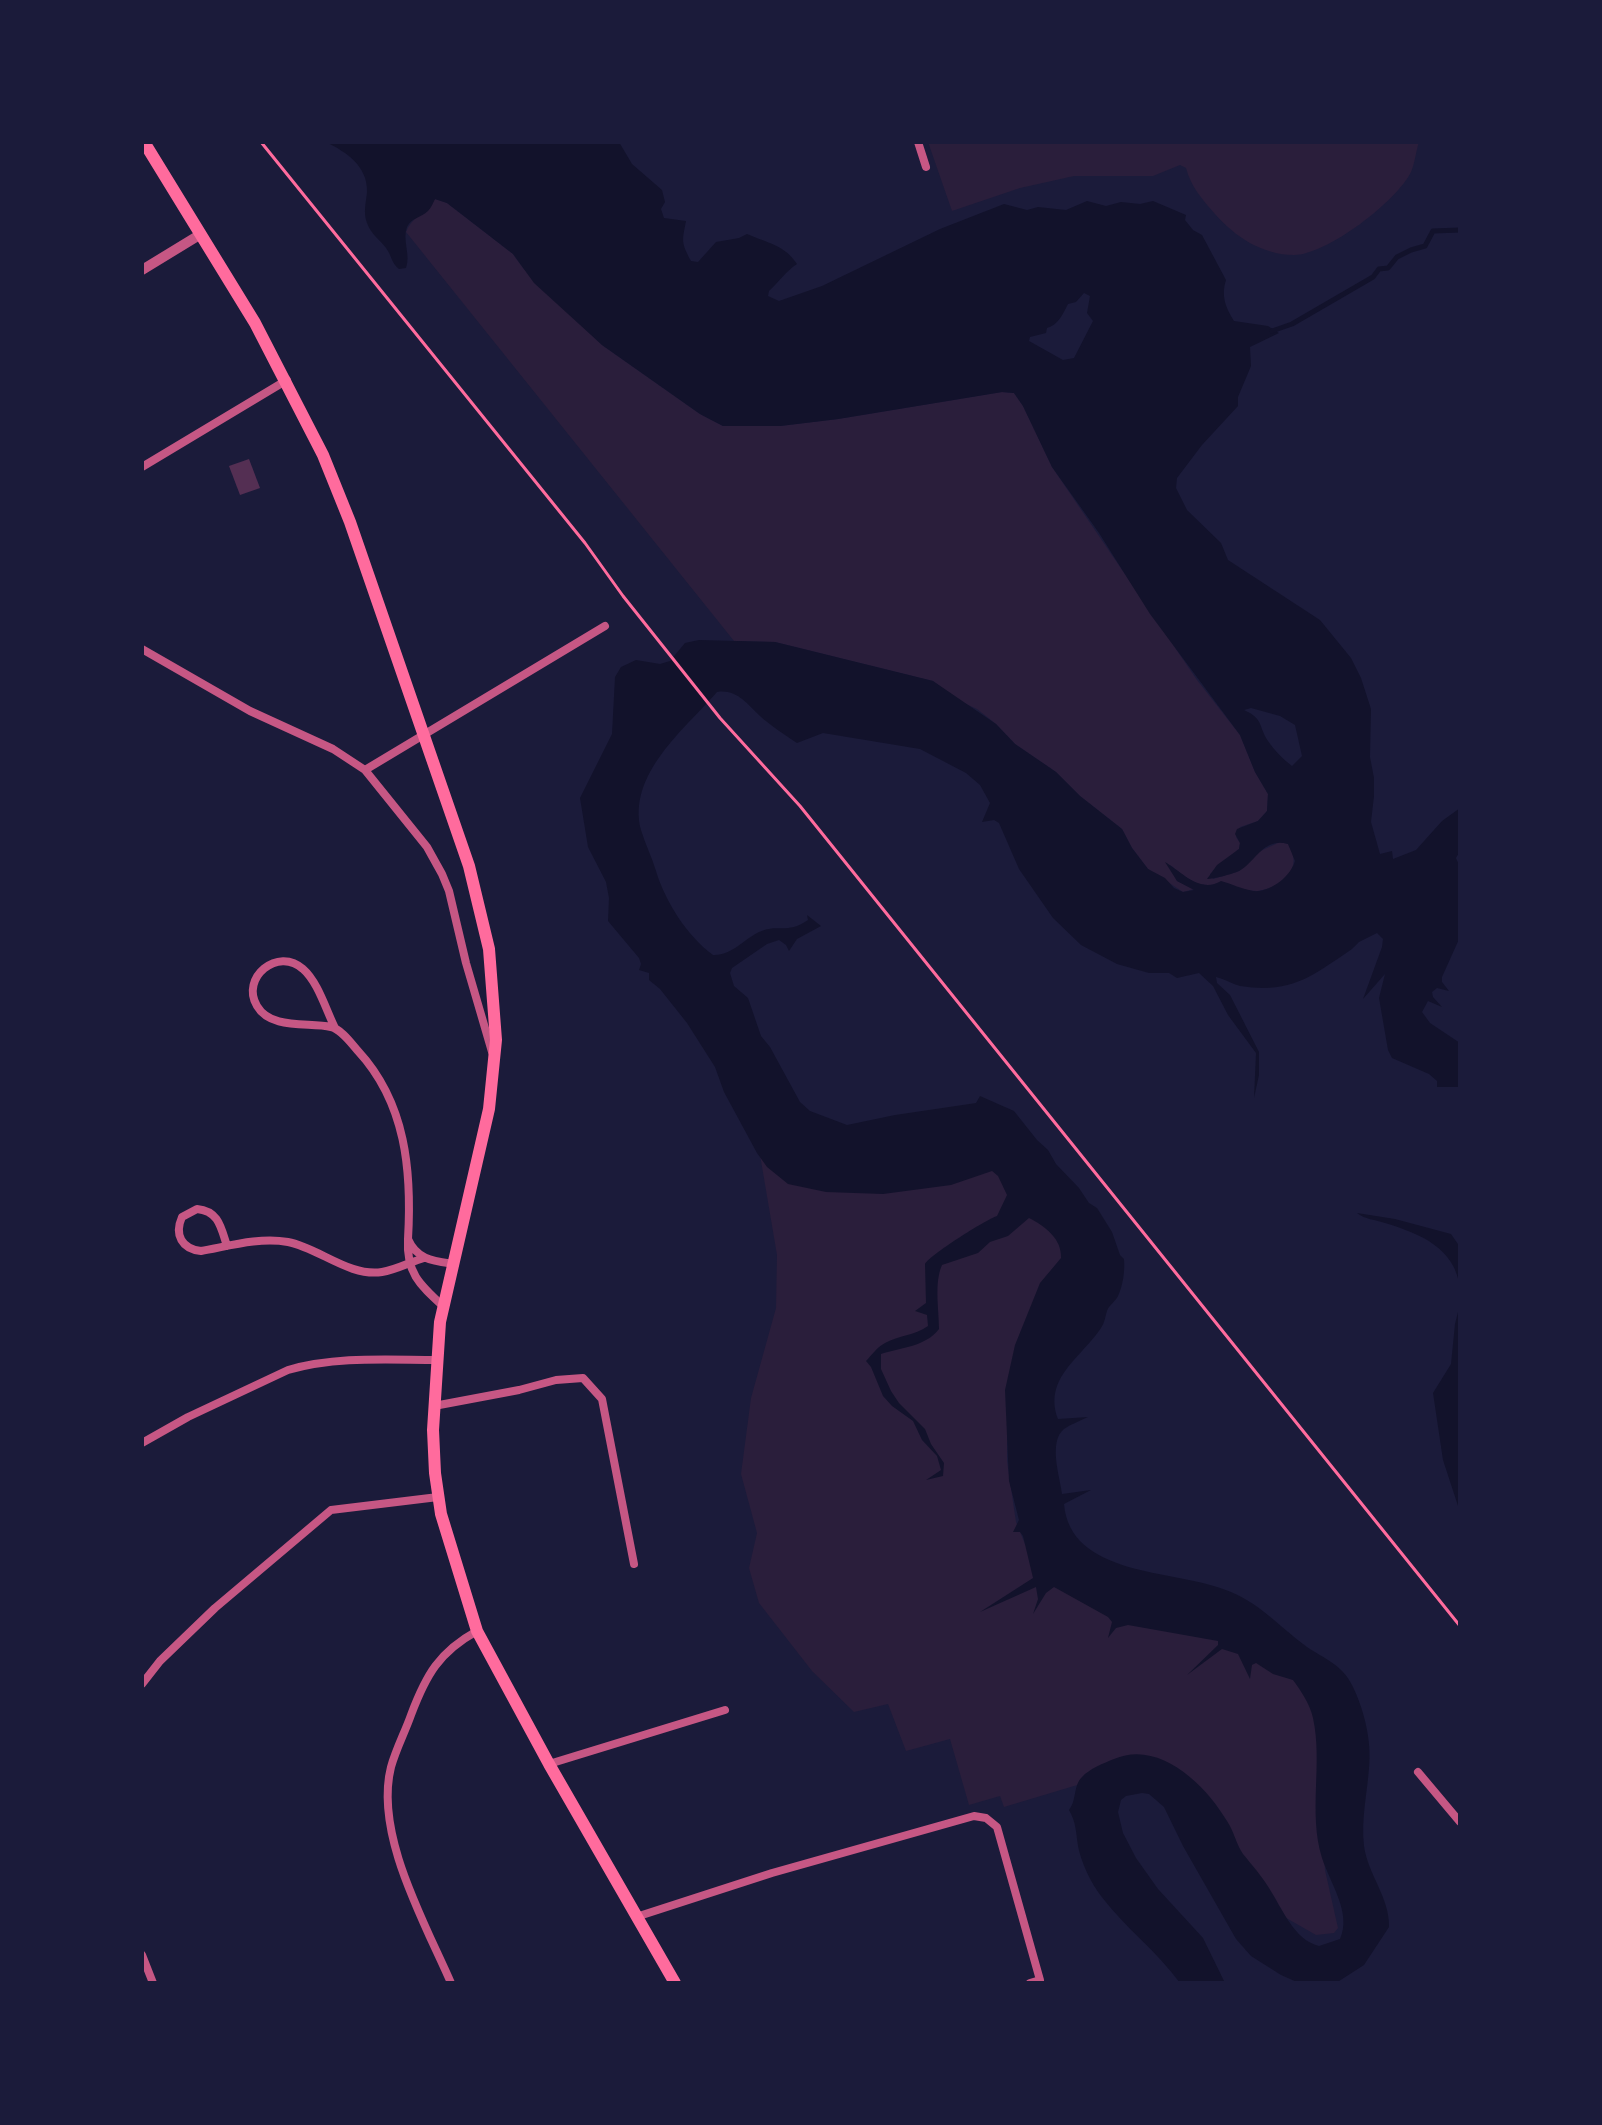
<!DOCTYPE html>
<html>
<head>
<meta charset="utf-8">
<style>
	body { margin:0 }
	#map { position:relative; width:1602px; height:2125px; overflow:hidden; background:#1b1b3a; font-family:Manrope,sans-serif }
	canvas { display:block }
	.frame { position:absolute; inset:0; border:144px solid #1b1b3a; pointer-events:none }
</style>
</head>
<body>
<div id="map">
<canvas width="1602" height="2125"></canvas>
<div class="frame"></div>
</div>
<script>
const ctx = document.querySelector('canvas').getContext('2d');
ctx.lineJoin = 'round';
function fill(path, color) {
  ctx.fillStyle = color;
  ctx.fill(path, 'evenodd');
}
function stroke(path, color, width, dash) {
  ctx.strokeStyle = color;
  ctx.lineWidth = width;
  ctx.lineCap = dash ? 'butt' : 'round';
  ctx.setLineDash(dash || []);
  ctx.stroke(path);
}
const green = new Path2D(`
	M928,142H1419C1416,151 1415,163 1411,172C1397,201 1327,255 1294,255C1263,255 1235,237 1215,214C1202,199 1191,187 1186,168L1180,165L1153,176H1074L1020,188L952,211Z
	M435,199L447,203L513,254L523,268L602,345L700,414L723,426H780L838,419L1002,392L1014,393L1023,406L1052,467L1197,680L1240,735L1255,772L1268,794L1267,811L1258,821L1240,827L1236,837L1240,843L1239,849L1210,874L1213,879L1239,871L1254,854L1280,842L1288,844C1304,868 1283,887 1258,891C1254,891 1200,885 1196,883C1187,879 1178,871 1170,865L1177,881L1194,889L1183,892L1148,869L1132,848L1122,829L1080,796L1056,772L1015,744L996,724L977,709L957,700L933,681L775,642L734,641L406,232C411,218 425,213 435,199Z
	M759,1149L988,1167L999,1175L1057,1230L1063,1257L1007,1399V1461L1016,1522L1025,1544L1226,1638L1298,1683L1315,1709L1325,1870L1338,1928L1334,1933L1316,1935L1281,1915L1202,1803L1094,1780L1004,1807L1000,1796L969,1805L950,1739L906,1751L888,1704L854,1712L812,1671L759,1603L749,1568L757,1533L741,1474L751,1398L776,1308L777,1255Z`);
const water = new Path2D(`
	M326,142H619L632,164L662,190L665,202L661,209L664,218L686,221C682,242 681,242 691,261L698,262L716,242L739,238L747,234C767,243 785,245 797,264C786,271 779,282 769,291L768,296L779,301L822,286L940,229L1004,204L1027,210L1038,207L1066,210L1087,201L1106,206L1121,202L1140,204L1153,201L1186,215L1185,220L1193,230L1202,235L1226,280C1221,295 1225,307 1234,321L1268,326L1279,333L1250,347L1251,366L1238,397V406L1202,445L1177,478L1176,488L1187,510L1221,543L1228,560L1320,620L1351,658L1361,678L1371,709L1370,757L1374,778V796L1371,822L1380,854L1392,851L1393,859L1416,850L1442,821L1460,808V851L1456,858L1460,867V937L1442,977V982L1449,991L1437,988L1432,992L1433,997L1442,1007L1428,1001L1422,1012L1430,1023L1460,1043V1087H1437V1081L1429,1074L1392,1058L1388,1050L1379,998L1385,974L1363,999L1382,947L1383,939L1377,933L1359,942L1352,949C1312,976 1292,994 1240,986C1232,984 1225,979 1216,977L1217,983L1230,995L1259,1052V1075L1254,1098L1256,1053L1228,1015L1213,986L1199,973L1177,978L1169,973H1149L1117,964L1081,945L1053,918L1019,869L999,823L994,820L982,822L990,803L980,785L966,773L920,749L823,733L797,743C785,735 771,726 760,716C747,704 737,689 717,692C685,729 627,774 641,830C645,844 652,857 656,871C665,901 687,936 713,955C731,956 743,940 759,932C779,923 786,935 808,920L807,915L821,926L797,939L789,951L786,945L779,940L767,944L732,968L730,973L734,986L748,998L761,1036L770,1047L800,1102L810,1111L847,1125L895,1115L976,1103L980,1096L1014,1111L1037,1140L1048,1150L1056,1164L1079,1188L1089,1203L1097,1208L1112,1232L1120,1255L1124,1259C1125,1271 1123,1285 1118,1296C1116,1301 1109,1305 1107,1311C1105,1317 1105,1322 1101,1328C1081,1358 1043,1378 1058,1419L1088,1417C1080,1421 1071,1424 1064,1429C1048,1442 1060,1477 1062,1494L1091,1490L1064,1504C1070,1576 1173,1570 1223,1589C1260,1602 1277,1625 1307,1647C1325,1659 1342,1665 1352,1685C1364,1709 1372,1741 1369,1768C1367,1795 1361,1819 1364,1846C1368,1875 1390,1898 1389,1927L1364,1965L1336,1983H1299L1281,1975L1251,1956L1236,1939L1183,1846L1164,1807L1149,1794L1142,1793L1126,1796L1121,1800L1118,1812L1123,1833L1136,1858L1158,1889L1203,1938L1225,1983H1180C1157,1951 1125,1928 1101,1896C1091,1883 1081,1862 1078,1846C1076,1832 1076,1822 1069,1810C1077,1800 1073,1786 1082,1777C1089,1769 1104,1763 1114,1759C1159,1739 1206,1785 1227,1821C1234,1831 1236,1844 1243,1854C1252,1865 1261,1875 1269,1888C1282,1908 1294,1940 1319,1946L1340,1939C1352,1913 1330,1883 1322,1858C1308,1812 1323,1764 1313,1718C1310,1704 1301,1691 1293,1680L1273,1674L1256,1663L1252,1665L1250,1679L1238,1654L1222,1649L1187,1675L1218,1645V1641L1128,1625L1116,1628L1108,1638L1112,1622L1108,1617L1054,1587L1046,1593L1033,1614L1038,1599L1036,1587L980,1612L1033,1578L1023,1536L1020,1532H1013L1019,1520L1009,1481L1005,1390L1015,1345L1040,1283L1061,1258C1062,1239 1045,1226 1029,1218L1008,1236L990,1242L978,1253L942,1265C934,1283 939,1309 939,1329C925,1347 902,1347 881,1354V1369L891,1391L899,1403L925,1429L931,1444L944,1463L943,1476L926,1480L941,1470L937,1456L922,1440L913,1421L892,1406L883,1396L871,1367L866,1361C872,1355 876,1348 885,1343C899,1335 914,1336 928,1326L927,1315L915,1311L926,1303L925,1264C930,1255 985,1220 997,1216L1007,1195L998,1176L992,1171L951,1185L883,1194L826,1192L788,1184L767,1167L757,1153L724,1092L715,1067L687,1023L660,989L649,980V973L639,970L641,964L639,958L608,921L609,898L606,882L588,847L580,798L612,734L615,677L621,667L636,660L660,664L670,661L685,643L699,640L775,642L933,681L996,724L1015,744L1056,772L1080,796L1122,829L1132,848L1148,869L1165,878L1174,888L1183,892L1194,890L1177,881L1165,862C1182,872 1200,894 1221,881C1232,884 1242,889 1253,891C1270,893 1291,876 1295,861L1288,844C1263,837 1255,863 1239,871C1233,874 1213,879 1207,879L1217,865L1239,849L1240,843L1235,834L1237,829L1258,821L1267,811L1268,794L1255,772L1240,735L1150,614L1099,533L1052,467L1023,406L1014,393L1002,392L838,419L780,426H723L700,414L602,345L534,283L513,254L447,203L435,199C433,203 431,208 428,211C421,218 412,217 407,227C402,240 411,255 406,268L399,269C391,263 392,256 386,248C380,240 371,234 367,223C363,212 366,203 367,192C368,166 346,152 326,142ZM1084,293L1090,296L1087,313L1093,321L1074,358L1063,360L1029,341L1030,337L1046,333L1047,328C1058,325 1063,314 1068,304L1076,302ZM1251,708L1280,716L1295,725L1302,756L1292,766C1283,759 1274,750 1268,741C1258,726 1264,719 1244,710Z
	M1357,1213L1395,1219L1451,1234L1460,1247V1288C1455,1248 1421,1234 1385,1223C1376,1220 1364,1219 1357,1213Z
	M1460,1304V1512L1443,1460L1433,1393L1451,1364L1455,1324Z`);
const stream = new Path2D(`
	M1272,331L1292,324L1373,277L1379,269L1388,268L1397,257L1411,250L1425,246L1433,231L1460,230`);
const building = new Path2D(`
	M249,459L260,488L240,495L229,466Z`);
const path = new Path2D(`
	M261,142L585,543L623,596L720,718L800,806L1460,1626`);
const minor = new Path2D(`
	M918,142L926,167
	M142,467L287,380
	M142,649L250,711L333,749L365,770L427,847L442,874L449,891L466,963L492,1052
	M365,770L605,626
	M335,1028C326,1010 318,982 303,969C278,946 240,978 257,1006C271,1030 308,1022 331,1027C341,1029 351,1043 358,1051C406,1103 412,1171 408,1239
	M227,1246C221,1228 219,1211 197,1209L182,1217C174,1235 182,1249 201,1251C229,1246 259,1237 288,1242C319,1248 349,1277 382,1272C396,1270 410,1262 424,1258
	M444,1307C420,1285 406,1273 408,1239C417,1260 434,1261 454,1264
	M434,1406L519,1390L556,1380L583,1378L602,1399L634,1564
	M142,1443L188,1417L288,1370C337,1356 388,1360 437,1360
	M142,1684L160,1661L215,1608L331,1510L438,1497
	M549,1764L725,1710
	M1418,1772L1460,1822
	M636,1917L772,1873L974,1816L986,1818L997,1827L1040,1980L1030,1983
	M142,1955L153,1983
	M451,1983C425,1923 374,1834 391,1767C396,1749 405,1732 411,1715C426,1675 439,1652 477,1631`);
const tertiary = new Path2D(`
	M142,270L201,234`);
const secondary = new Path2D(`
	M144,142L255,323L323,455L350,522L469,866L489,949L496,1040L489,1109L440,1322L433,1430L435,1473L441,1514L477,1631L549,1764L675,1983`);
fill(green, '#2a1e3b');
fill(water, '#12122b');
stroke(stream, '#12122b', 5);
fill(building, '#542f53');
stroke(path, '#ff6b9d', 3);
stroke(minor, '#c65784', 8);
stroke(tertiary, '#c65784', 10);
stroke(secondary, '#ff6b9d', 12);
</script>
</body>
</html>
